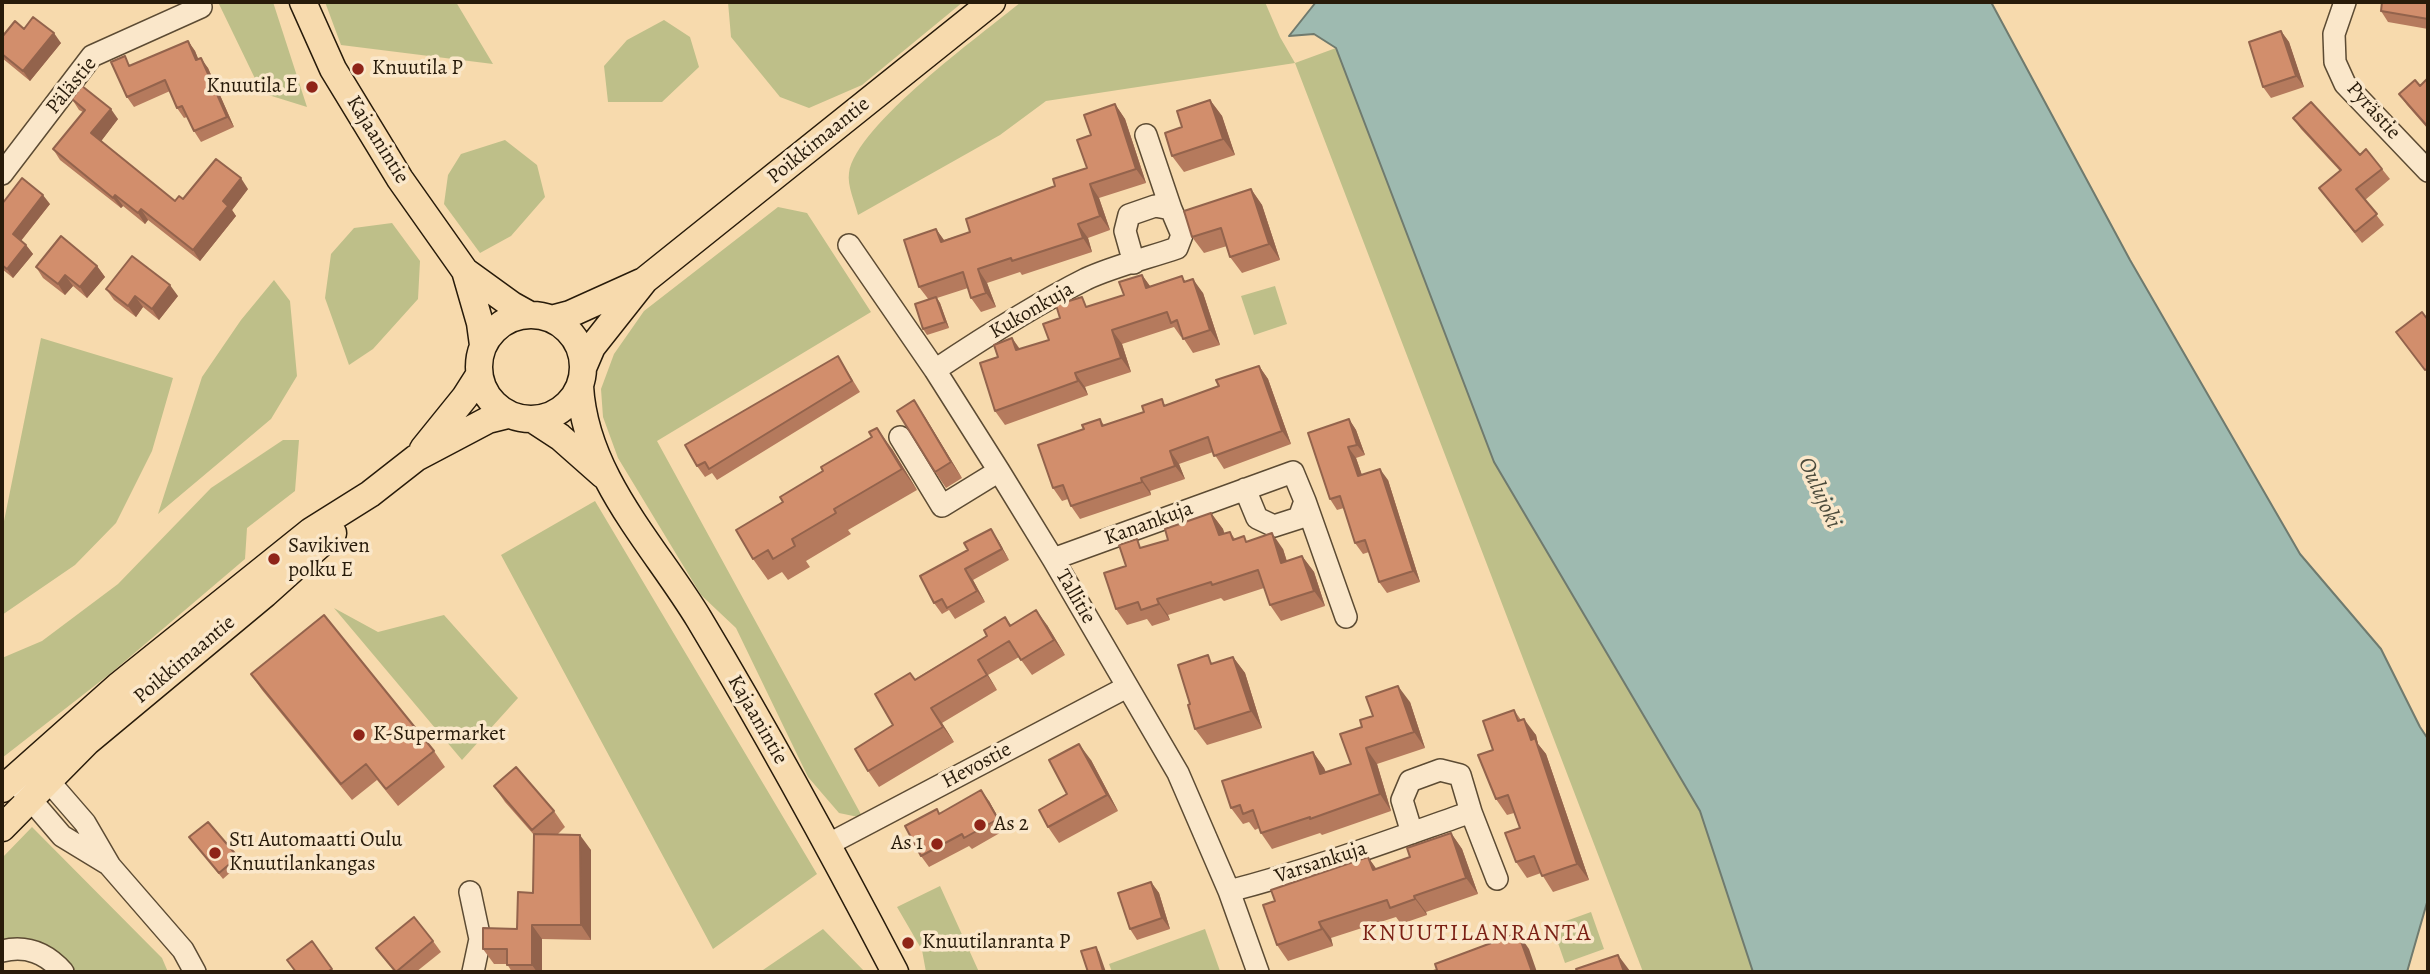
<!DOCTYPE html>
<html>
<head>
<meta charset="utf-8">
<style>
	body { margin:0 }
	#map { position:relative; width:2430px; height:974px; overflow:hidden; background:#f7daad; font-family:Alegreya,serif }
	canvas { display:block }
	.frame { position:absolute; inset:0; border:4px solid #281b0a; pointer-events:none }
</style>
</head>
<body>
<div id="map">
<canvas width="2430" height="974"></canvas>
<div class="frame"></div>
</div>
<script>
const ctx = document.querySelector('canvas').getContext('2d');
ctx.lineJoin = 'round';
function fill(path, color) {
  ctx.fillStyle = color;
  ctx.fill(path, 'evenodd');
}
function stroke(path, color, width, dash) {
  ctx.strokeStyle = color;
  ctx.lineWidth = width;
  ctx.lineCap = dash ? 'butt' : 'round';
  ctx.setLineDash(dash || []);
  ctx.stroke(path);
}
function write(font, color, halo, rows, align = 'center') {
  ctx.font = font + ' Alegreya,serif';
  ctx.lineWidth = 7;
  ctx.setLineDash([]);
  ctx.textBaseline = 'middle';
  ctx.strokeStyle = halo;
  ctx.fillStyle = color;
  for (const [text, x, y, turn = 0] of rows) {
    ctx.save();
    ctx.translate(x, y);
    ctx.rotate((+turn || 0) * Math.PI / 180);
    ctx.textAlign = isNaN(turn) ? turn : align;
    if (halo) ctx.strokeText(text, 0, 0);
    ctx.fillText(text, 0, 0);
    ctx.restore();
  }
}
const green = new Path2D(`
	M218,2H273L307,107L262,93Z
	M325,2H456L493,64L341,45Z
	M728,2H963L862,85L809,108L780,97L731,37Z
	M1021,2H1265L1280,37L1295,63L1336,48L1494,462L1700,811L1753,972H1643L1295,63L1046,101L1000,135L858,215C855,203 847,185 849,173C856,125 981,35 1021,2Z
	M664,20L690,37L699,67L662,102H608L604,66L627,40Z
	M505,140L537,165L545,197L511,236L480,253L444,204L448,175L461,154Z
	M778,207L807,213L871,312L657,441L863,818L839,813L808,777L736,628L701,595L618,458L603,417L601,389L614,354L644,311Z
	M392,223L420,261L418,299L373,349L349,365L325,298L331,254L354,228Z
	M274,280L290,301L297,376L271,419L158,514L202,377L241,320Z
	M1275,286L1287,324L1254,335L1241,296Z
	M41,338L173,378L152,451L116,523L75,565L2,615V531Z
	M283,440H299L295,491L247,528L245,559L111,673L2,758V658L42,641L118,584L211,488Z
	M595,501L817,874L713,949L501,555Z
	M334,608L378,632L444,615L518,698L462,760Z
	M32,827L162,958L168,972H74C58,946 32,936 2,940V858Z
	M940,886L979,972H926L922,950L897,907Z
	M1591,912L1604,949L1565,963L1552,926Z
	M823,929L865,972H760Z
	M1205,929L1220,971L1112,972L1109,964Z`);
const water = new Path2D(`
	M1316,2H1991L2130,260L2300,554L2381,649L2420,727L2428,739V899L2407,972H1753L1700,811L1494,462L1336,48L1314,34L1289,36Z`);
const minor = new Path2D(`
	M2345,2L2334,34L2335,62L2345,84L2428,171
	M1146,135L1171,209
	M2,174L92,56L201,7L198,2
	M849,245L935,370L999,471L1053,559L1178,773L1229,891L1258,972
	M935,370C983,338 1034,305 1086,279C1114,266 1148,258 1177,248L1182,235L1171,209L1155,206L1129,215L1125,231L1134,263
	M900,437L942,506L999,471
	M1305,501L1346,617
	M1053,559L1293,472L1305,501L1299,518L1274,526L1257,518L1245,489
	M39,770L85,823L110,866L183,950L195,972
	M20,787L62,836L108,864
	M1471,812L1497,879
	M827,845L1127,687
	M1229,891C1311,870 1391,840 1471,812L1460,775L1440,770L1410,781L1402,800L1412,833
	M470,892L480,939L473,972
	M2,951C27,945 46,953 63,972`);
const major = new Path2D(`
	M303,2L333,69L400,179L465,271L512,305L530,315
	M465,271L480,323L483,345
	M479 367a52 52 0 1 1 104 0a52 52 0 1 1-104 0Z
	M551,319L570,314L641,282
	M583,368L592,347L645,280L992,2
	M580,386C585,476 654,545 699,619C768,734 833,853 895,972
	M534,420L560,437L603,475
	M423,449L465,397L479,375
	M2,789L118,686L311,531L370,494L416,458L488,420L508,415
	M2,828L87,742L265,594L333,533`);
const wall = new Path2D(`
	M2428,2V29L2388,22L2381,11Z
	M24,29L61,43L30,81L2,58V37Z
	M2281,31L2289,42L2304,87L2271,98L2263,87Z
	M188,41L195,51L198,59L208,68L234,127L201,142L194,131L187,117L184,118L177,108L170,91L134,107L127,97L131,65Z
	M2428,78V129L2407,105L2399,94L2420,86Z
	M72,99L118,119L101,141L175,201L248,189L232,210L236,216L200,261L148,220L145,224L123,206L121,208L60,160L53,149L83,112L79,110Z
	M1210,100L1222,116L1235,155L1184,172L1172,156L1182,127Z
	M1115,104L1125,119L1146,183L1099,198L1110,230L1088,238L1092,252L1022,275L1020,272L987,283L996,307L981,312L971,298L968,288L937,298L940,303L949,328L927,335L923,329L929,300L919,287L936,229L944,240L970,232L1055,186L1087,168L1091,135Z
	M2293,118L2360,155L2382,169L2390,179L2365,200L2384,225L2362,243L2319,188L2340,171L2301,129Z
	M1251,189L1262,205L1280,260L1242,273L1230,257L1227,246L1204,253L1192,237Z
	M2,204H50L21,241L26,245L33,254L13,278L2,269Z
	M97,266L105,277L87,298L73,286L65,295L43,278L36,267Z
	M1142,275L1150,286L1182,276L1185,281L1203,293L1220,345L1193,353L1182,336L1181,337L1174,327L1122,344L1131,372L1085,387L1088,395L1005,425L995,411L998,357L1012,338L1020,349L1049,340L1060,318L1089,306L1124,295Z
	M106,289L178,296L159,320L143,307L136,317L114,300Z
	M838,356L860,392L717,480L712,473L705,477L697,466Z
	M1259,366L1268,379L1291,444L1224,469L1213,452L1179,464L1185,479L1150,491L1151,495L1080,519L1071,506L1068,499L1062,501L1053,488L1084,429L1100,419L1104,425L1166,405L1219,386Z
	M925,417L962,478L946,488L935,472Z
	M1349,419L1356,430L1365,455L1356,458L1362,475L1388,480L1420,582L1387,593L1379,582L1369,552L1363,554L1355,543L1344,508L1337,510L1330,499Z
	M892,449L917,490L848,530L851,534L806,561L810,567L788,580L782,572L768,580L753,559L783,502Z
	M1211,513L1223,529L1224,534L1230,532L1235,539L1283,549L1287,561L1302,556L1314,572L1325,606L1281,621L1270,605L1264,588L1224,601L1221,598L1168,615L1170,620L1152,626L1147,619L1127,625L1116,609L1126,566L1143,547L1168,540Z
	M998,540L1009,560L973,580L985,602L955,619L949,610L942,614L934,603L968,550Z
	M1005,617L1011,625H1047L1065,655L1032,675L1019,657L988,675L997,690L942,723L954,742L879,787L868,771L893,725L915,679L987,636Z
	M1233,657L1245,673L1262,728L1207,745L1195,729L1190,704L1214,663Z
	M251,674L434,751L445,767L398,806L377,780L352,800L262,690Z
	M1410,702L1425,748L1377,764L1391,811L1322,835L1320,833L1272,849L1261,833L1259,828L1255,830L1249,822L1243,824L1231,808L1313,752L1324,768L1326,772L1351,764L1362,727Z
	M1514,710L1521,720L1536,735L1538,744L1546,754L1589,880L1553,892L1541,873L1527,878L1516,862L1520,828L1514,813L1507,815L1496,799L1493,750Z
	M1091,760L1118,811L1059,843L1048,827L1067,794Z
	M494,786L554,811L565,827L557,835L591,850V940L542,939V972H512L507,964H494L483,949L517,929L533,893L534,835L505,802Z
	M989,801L1005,830L972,849L969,846L929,867L921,856L940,814Z
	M1451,833L1462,849L1478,894L1426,912L1427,915L1401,924L1396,917L1331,938L1333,946L1288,961L1277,945L1275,901L1368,857L1376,869L1410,857Z
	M189,837L238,857L241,863L223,879Z
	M1151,882L1159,893L1170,929L1137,940L1130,929Z
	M433,941L441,952L416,972H395L376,948Z`);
const shadedWall = new Path2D(`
	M2281,31L2289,42L2304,87L2296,76Z
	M54,33L61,43L30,81L23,71Z
	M188,41L195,51L203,70L196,60Z
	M201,58L208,68L234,127L227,117Z
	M1210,100L1222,116L1235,155L1223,139Z
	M1115,104L1125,119L1146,183L1136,169Z
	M111,109L118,119L99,144L91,133Z
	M241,178L248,189L232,210L236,216L200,261L193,250L223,201Z
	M1090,184L1099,198L1110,230L1100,216Z
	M1251,189L1262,205L1280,260L1269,244Z
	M43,195L50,204L19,243L13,234Z
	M115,195L123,206L121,208L113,198Z
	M141,209L148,220L145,224L138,213Z
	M1078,224L1088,238L1092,252L1083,238Z
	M936,229L946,243L941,242Z
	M26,245L33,254L13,278L7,269Z
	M97,266L105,277L87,298L80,287Z
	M978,269L987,283L996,307L986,293Z
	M65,275L73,286L65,295L58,284Z
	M1142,275L1152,289L1146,288Z
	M1193,279L1203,293L1220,345L1210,330Z
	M170,285L178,296L159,320L152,309Z
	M135,296L143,307L136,317L128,306Z
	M936,297L940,303L949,328L945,322Z
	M1112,330L1122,344L1131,372L1121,358Z
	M1012,338L1022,353L1016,350Z
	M1259,366L1268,379L1291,444L1282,431Z
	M1075,373L1085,387L1088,395L1078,381Z
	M914,400L925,417L962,478L951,462Z
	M1349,419L1356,430L1365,455L1357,445Z
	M877,428L892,449L917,490L902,469Z
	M1348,447L1356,458L1366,487L1358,476Z
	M1170,451L1179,464L1185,479L1175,466Z
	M1380,469L1388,480L1420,582L1413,571Z
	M1141,478L1150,491L1151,495L1142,482Z
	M1211,513L1223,529L1230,551L1219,535Z
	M991,529L998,540L1009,560L1002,549Z
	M1272,533L1283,549L1292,579L1281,563Z
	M1302,556L1314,572L1325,606L1314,591Z
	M965,569L973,580L985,602L977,591Z
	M1157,599L1168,615L1170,620L1159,604Z
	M1036,610L1047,625L1065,655L1054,640Z
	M1233,657L1245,673L1262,728L1251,711Z
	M978,660L988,675L997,690L987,675Z
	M1398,686L1410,702L1425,748L1414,732Z
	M931,708L942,723L954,742L943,727Z
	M1524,719L1536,735L1538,744L1546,754L1589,880L1577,864Z
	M1079,744L1091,760L1118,811L1107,795Z
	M1366,748L1377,764L1391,811L1380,794Z
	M1313,752L1324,768L1332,790L1320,774Z
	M981,790L989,801L1005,830L998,819Z
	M1451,833L1462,849L1478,894L1466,878Z
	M580,835L591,850V940L581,925Z
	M1368,857L1380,874L1373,870Z
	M1151,882L1159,893L1170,929L1162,918Z
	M1414,896L1426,912L1427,915L1415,899Z
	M1319,922L1331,938L1333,946L1322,929Z
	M532,925L542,939V972H537L532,965Z
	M1518,933L1529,949L1537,972H1532Z
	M1096,947L1099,952L1106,972L1103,971Z
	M1618,955L1630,971V972H1624Z`);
const building = new Path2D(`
	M2382,2H2428V19L2381,11Z
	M33,17L54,33L23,71L2,54V37L15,21L24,29Z
	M2281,31L2296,76L2263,87L2249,42Z
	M188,41L196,60L201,58L227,117L194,131L182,106L177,108L165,80L127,97L111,62L125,56L129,66Z
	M2428,78V127L2399,94L2415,80L2420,86Z
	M82,86L111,109L91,133L175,201L179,196L183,199L216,159L241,178L223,201L228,206L193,250L141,209L138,213L115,195L113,198L53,149L85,110L72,99Z
	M1210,100L1223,139L1172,156L1165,133L1182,127L1177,111Z
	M2311,102L2360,155L2366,149L2382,169L2356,189L2377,214L2355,232L2319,188L2341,170L2293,118Z
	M1115,104L1136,169L1090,184L1100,216L1078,224L1083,238L1012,261L1011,258L978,269L986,293L971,298L963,272L919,287L904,240L936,229L941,242L970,232L966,219L1055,186L1053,179L1087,168L1077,140L1091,135L1084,115Z
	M22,178L43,195L13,234L26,245L7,269L2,265V204Z
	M1251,189L1269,244L1230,257L1221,228L1192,237L1184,211Z
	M61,236L97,266L80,287L65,275L58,284L36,267Z
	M132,256L170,285L152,309L135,296L128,306L106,289Z
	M1142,275L1146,288L1182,276L1184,282L1193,279L1210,330L1183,339L1177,320L1171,323L1167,312L1112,330L1121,358L1075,373L1078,381L995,411L980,363L998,357L994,345L1012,338L1016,350L1049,340L1043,324L1060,318L1056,305L1082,297L1086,307L1124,295L1119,282Z
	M936,297L945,322L923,329L915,304Z
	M2422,312L2428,320V368L2425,370L2396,332Z
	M838,356L852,381L709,469L705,462L697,466L685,445Z
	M1259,366L1282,431L1214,456L1208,437L1170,451L1175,466L1141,478L1142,482L1071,506L1063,485L1053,488L1038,445L1084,429L1082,425L1100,419L1102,426L1144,412L1142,406L1162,399L1164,406L1219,386L1216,380Z
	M914,400L951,462L935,472L897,411Z
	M1349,419L1357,445L1348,447L1358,476L1380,469L1413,571L1379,582L1365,540L1355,543L1340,496L1330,499L1308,433Z
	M877,428L902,469L834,509L836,513L792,539L795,546L773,559L768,550L753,559L736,530L783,502L780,497L823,471L821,467L872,437L869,432Z
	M1211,513L1219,535L1230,532L1233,540L1244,536L1246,542L1272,533L1281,563L1302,556L1314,591L1270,605L1258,570L1212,585L1211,582L1157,599L1159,604L1141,610L1138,602L1116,609L1104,573L1126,566L1119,545L1137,539L1140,548L1168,540L1165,529Z
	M991,529L1002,549L965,569L977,591L947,608L942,599L934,603L920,576L968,550L964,543Z
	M1036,610L1054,640L1021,660L1009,641L978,660L987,675L931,708L943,727L868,771L855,749L893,725L875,694L910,673L915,680L987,636L984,630L1005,617L1010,626Z
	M324,615L434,751L386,789L366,764L341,784L251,674Z
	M1208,655L1211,664L1233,657L1251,711L1195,729L1188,705L1190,704L1178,665Z
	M1398,686L1414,732L1366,748L1380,794L1310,819V817L1261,833L1253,810L1243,814L1240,805L1231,808L1222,781L1313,752L1320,774L1351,764L1340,734L1362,727L1360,720L1373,716L1366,697Z
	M1514,710L1518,721L1524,719L1531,740L1535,738L1577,864L1542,876L1534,856L1516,862L1505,833L1520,828L1508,795L1496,799L1478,755L1493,750L1483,721Z
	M1079,744L1107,795L1048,827L1039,810L1067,794L1049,760Z
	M516,767L554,811L532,830L494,786Z
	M981,790L998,819L964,838L962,834L921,856L905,826L937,809L939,814Z
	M208,822L238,857L219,873L189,837Z
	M1451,833L1466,878L1414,896L1415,899L1390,908L1387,900L1319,922L1322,929L1277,945L1263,905L1275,901L1271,890L1368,857L1373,870L1410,857L1407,848Z
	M534,834L580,835L581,925H532V965H507V949H483V928L517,929L518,892L533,893Z
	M1151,882L1162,918L1130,929L1118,893Z
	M414,917L433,941L396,972L376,948Z
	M1518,933L1532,972H1430L1437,970L1435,964Z
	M312,941L332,969L327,972H296L287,960Z
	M1096,947L1103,971L1088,972L1081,951Z
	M1618,955L1624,972H1578L1576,969Z`);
const markers = [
	[358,69,7,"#8f2418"],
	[312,87,7,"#8f2418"],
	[274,559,7,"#8f2418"],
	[359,735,7,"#8f2418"],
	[980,825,7,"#8f2418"],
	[937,844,7,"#8f2418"],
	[215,853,7,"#8f2418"],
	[908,943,7,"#8f2418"]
];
const poiNames = [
	["Knuutila P",372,69],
	["Knuutila E",298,87,"right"],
	["Savikiven",288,547],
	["polku E",288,571],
	["K-Supermarket",373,735],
	["As 2",994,825],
	["St1 Automaatti Oulu",229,841],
	["Knuutilankangas",229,865],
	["As 1",923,844,"right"],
	["Knuutilanranta P",922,943]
];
const streetNames = [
	["Pälästie",72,86,-51],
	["Pyrästie",2373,111,48],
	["Kajaanintie",377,140,58],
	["Poikkimaantie",819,141,-39],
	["Kukonkuja",1032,311,-30],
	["Kanankuja",1149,524,-20],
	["Tallitie",1075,597,60],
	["Poikkimaantie",185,660,-40],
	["Kajaanintie",757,720,60],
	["Hevostie",977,766,-28],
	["Varsankuja",1321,863,-18]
];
const waterNames = [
	["Oulujoki",1819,493,66]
];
const quarterNames = [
	["KNUUTILANRANTA",1477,934]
];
fill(green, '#bebf89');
fill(water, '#9ebab0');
stroke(water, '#6f7a6e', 2);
stroke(minor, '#5c4b33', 24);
stroke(major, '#281b0a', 29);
stroke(minor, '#fae7ca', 21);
stroke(major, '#f7daad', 26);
fill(wall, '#b57a5d');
fill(shadedWall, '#93634c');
fill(building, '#d28e6c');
stroke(building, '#93634c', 2);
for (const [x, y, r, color] of markers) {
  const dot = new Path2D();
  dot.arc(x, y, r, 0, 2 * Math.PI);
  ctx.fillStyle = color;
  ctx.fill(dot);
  stroke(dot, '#fae7ca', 2.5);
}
write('21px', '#281b0a', '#fae7ca', poiNames, 'left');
write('21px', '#281b0a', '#fae7ca', streetNames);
write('italic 23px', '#4b4b3c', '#fae7ca', waterNames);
ctx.letterSpacing = '2px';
write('24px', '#7a1f14', '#fae7ca', quarterNames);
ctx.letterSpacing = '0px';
</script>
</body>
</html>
